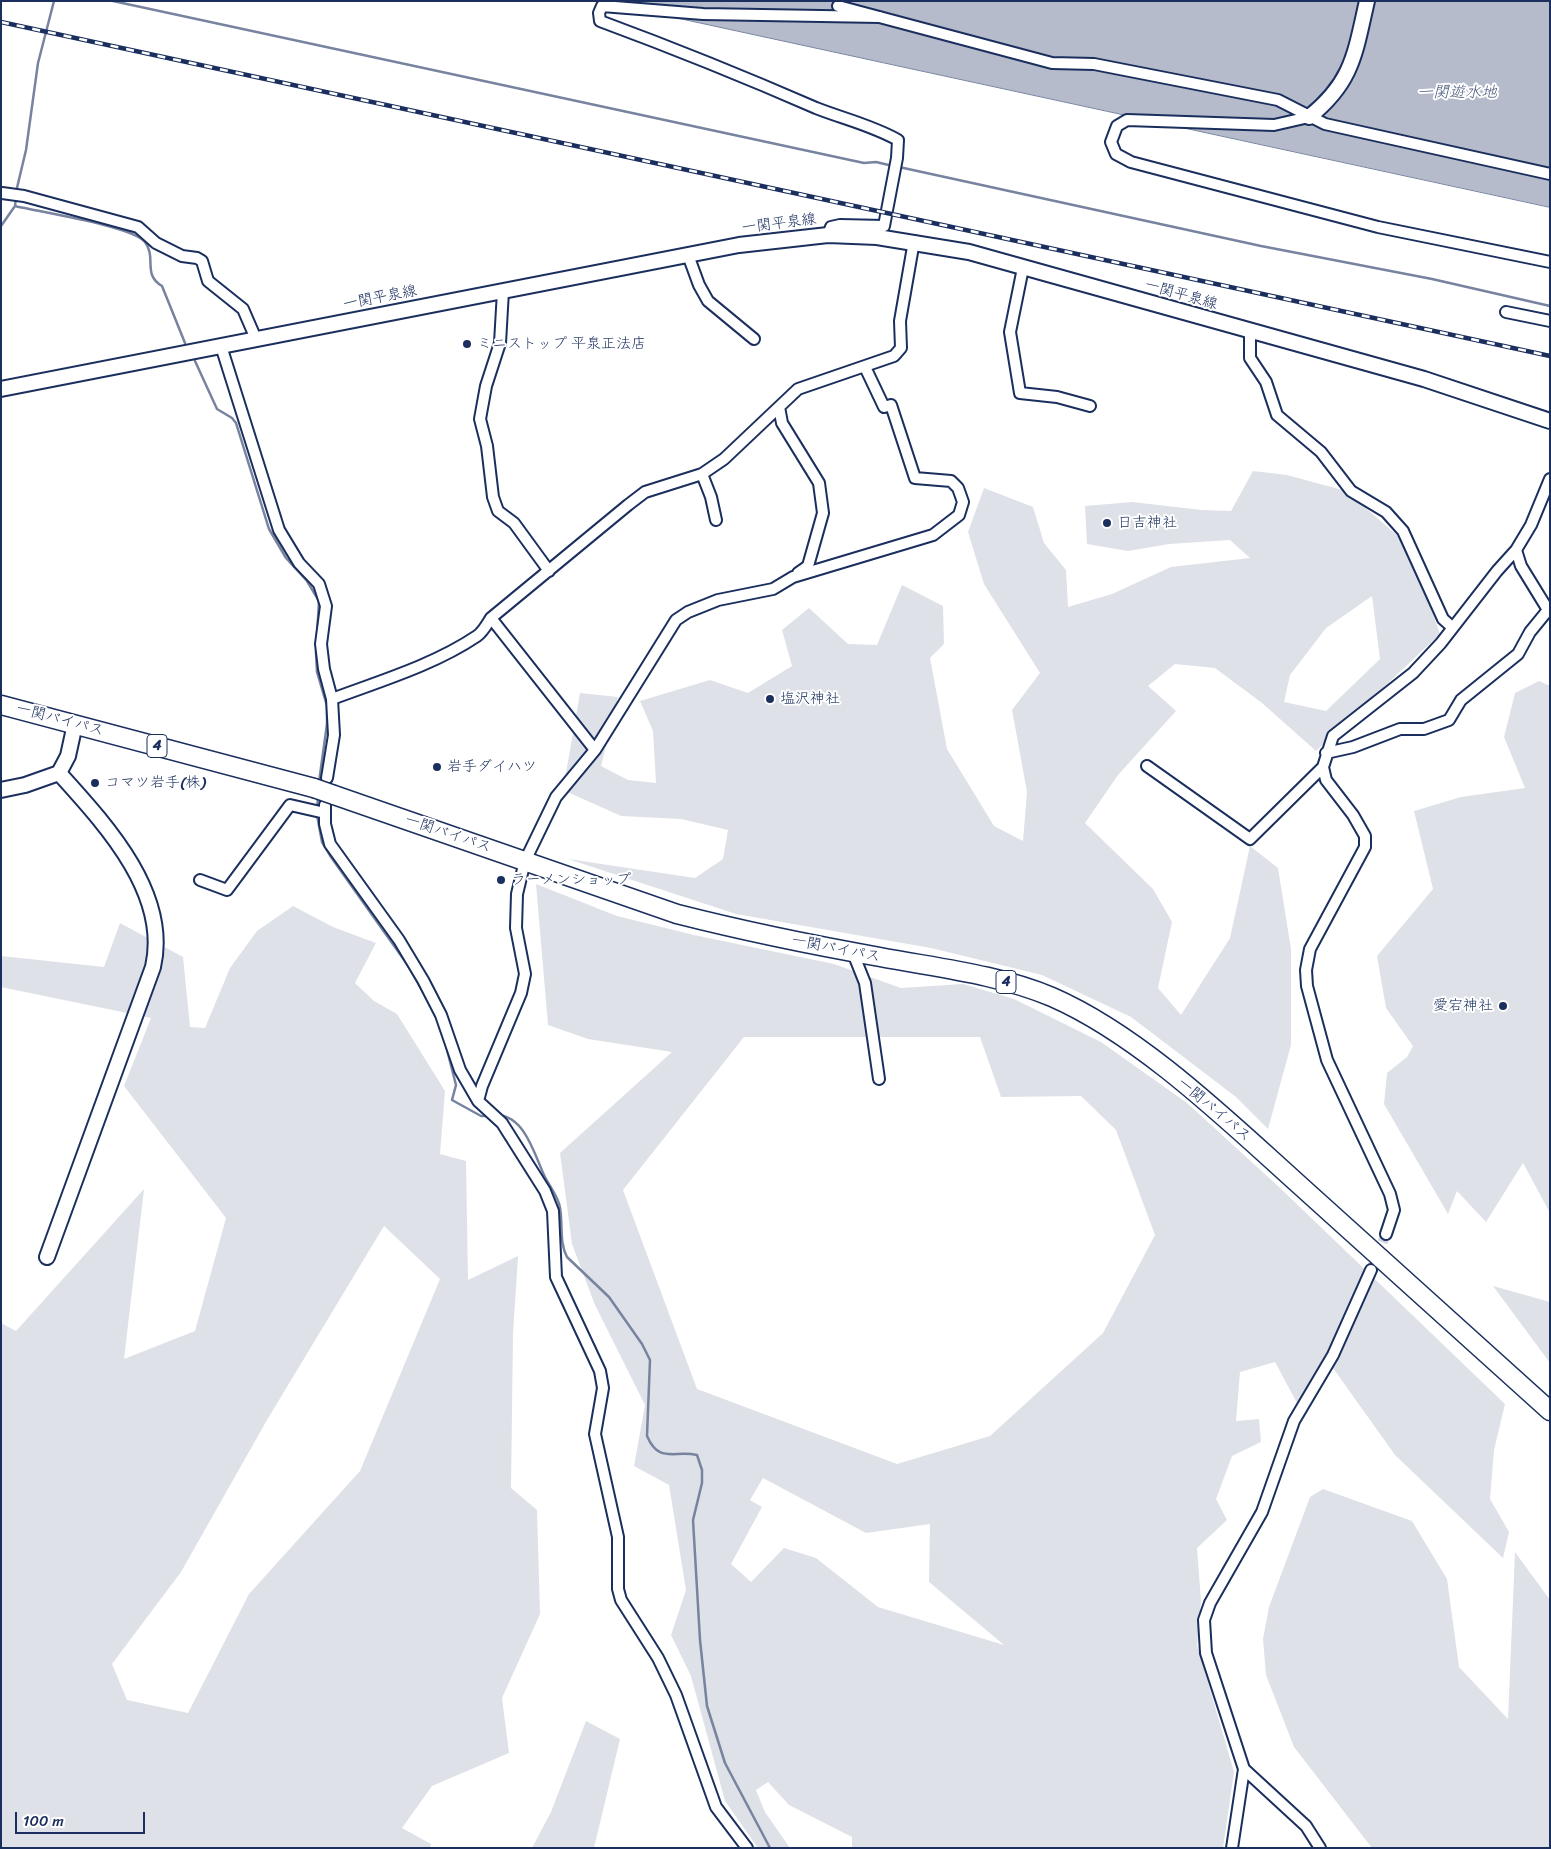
<!DOCTYPE html>
<html>
<head>
<meta charset="utf-8">
<style>
	body { margin:0 }
	#map { position:relative; width:1551px; height:1849px; overflow:hidden; background:#fff; font-family:Sriracha,sans-serif }
	canvas { display:block }
	.frame { position:absolute; inset:0; border:2px solid #1b2f5e; pointer-events:none }
	.scale { position:absolute; left:15px; top:1812px; width:130px; height:22px; box-sizing:border-box; border:2px solid #1b2f5e; border-top:0; padding-left:6px; font-size:15px; line-height:18px; white-space:nowrap; color:#1b2f5e; -webkit-text-stroke:4px #fff; paint-order:stroke }
</style>
</head>
<body>
<div id="map">
<canvas width="1551" height="1849"></canvas>
<div class="frame"></div>
<div class="scale">100 m</div>
</div>
<script>
const ctx = document.querySelector('canvas').getContext('2d');
ctx.lineJoin = 'round';
function fill(path, color) {
  ctx.fillStyle = color;
  ctx.fill(path, 'evenodd');
}
function stroke(path, color, width, dash) {
  ctx.strokeStyle = color;
  ctx.lineWidth = width;
  ctx.lineCap = dash ? 'butt' : 'round';
  ctx.setLineDash(dash || []);
  ctx.stroke(path);
}
function write(font, color, halo, rows, align = 'center') {
  ctx.font = font + ' Sriracha,"Klee One",sans-serif';
  ctx.lineWidth = 4;
  ctx.setLineDash([]);
  ctx.textBaseline = 'middle';
  ctx.strokeStyle = halo;
  ctx.fillStyle = color;
  for (const [text, x, y, turn = 0] of rows) {
    ctx.save();
    ctx.translate(x, y);
    ctx.rotate((+turn || 0) * Math.PI / 180);
    ctx.textAlign = isNaN(turn) ? turn : align;
    if (halo) ctx.strokeText(text, 0, 0);
    ctx.fillText(text, 0, 0);
    ctx.restore();
  }
}
const green = new Path2D(`
	M1253,471L1287,475L1346,491L1399,537L1422,584L1440,634L1316,751L1262,703L1215,668L1175,664L1148,686L1176,711L1118,775L1085,823L1153,889L1172,922L1158,988L1181,1015L1230,938L1250,846L1278,868L1291,949V1045L1268,1129L1236,1097L1131,1017L1042,975L931,948L736,914L568,859L695,878L723,859L728,830L681,819L621,816L563,790L580,693L618,697L601,766L628,780L656,783L653,731L640,701L710,680L748,693L792,666L782,630L809,608L848,644L877,645L902,585L943,606L944,644L930,658L947,749L994,826L1023,841L1027,792L1012,710L1040,673L984,584L968,532L984,488L1033,507L1044,543L1066,570L1068,607L1112,594L1171,567L1250,558L1230,540L1169,544L1128,551L1087,544L1085,506L1132,502L1202,510L1231,511ZM1372,596L1380,659L1326,711L1284,702L1290,675L1326,628Z
	M1539,681L1550,686V1213L1523,1163L1486,1222L1457,1191L1448,1214L1384,1104L1387,1073L1407,1057L1413,1046L1386,1008L1377,956L1433,889L1414,811L1461,797L1525,788L1504,737L1515,693Z
	M536,884L617,916L694,935L834,964L901,988L963,984L1014,999L1101,1042L1187,1103L1279,1187L1505,1404L1494,1450L1490,1499L1509,1532L1503,1558L1395,1455L1328,1361L1297,1403L1275,1362L1240,1372L1236,1421L1259,1419L1261,1442L1232,1456L1216,1499L1227,1520L1197,1548L1201,1601L1197,1645L1234,1772L1223,1848H852V1837L789,1805L768,1782L756,1790L765,1812L790,1848H758L725,1801L691,1676L671,1635L686,1590L669,1485L634,1466L645,1405L595,1305L572,1244L560,1153L672,1052L588,1039L548,1025ZM744,1037H980L1001,1097L1081,1096L1116,1130L1155,1235L1103,1333L990,1436L897,1464L697,1389L623,1190ZM763,1478L866,1533L930,1524L929,1582L1004,1645L878,1607L816,1558L784,1548L751,1582L731,1564L762,1507L750,1500Z
	M293,906L333,927L376,943L355,983L374,1001L397,1014L445,1091L440,1154L466,1161L468,1280L518,1256L513,1334L511,1488L537,1510L540,1614L502,1698L509,1753L432,1786L402,1828L431,1844L430,1848H1V1323L16,1331L144,1189L124,1359L195,1331L226,1218L124,1086L151,1018L1,987V956L104,967L120,923L183,957L190,1027L205,1028L230,968L257,931ZM384,1226L440,1279L360,1471L249,1594L188,1713L127,1700L112,1664L181,1572L267,1420Z
	M1493,1286L1550,1302V1363Z
	M1323,1489L1412,1521L1447,1579L1459,1667L1508,1719L1515,1552L1550,1600V1848H1372L1294,1747L1266,1675L1263,1639L1269,1607L1310,1497Z
	M586,1721L620,1739L594,1848H532L551,1812Z`);
const water = new Path2D(`
	M599,1H1550V207Z`);
const stream = new Path2D(`
	M113,1L864,163L876,162L893,166
	M899,167L1261,246L1432,279L1550,306
	M16,192L26,150L38,63L54,1
	M15,206C39,212 133,226 145,242C157,258 142,274 162,286L185,343
	M1,226L15,206L16,197
	M195,361L217,409L232,418L236,423L269,529L286,558L307,581L319,601L316,652L317,672L327,706V724L319,782
	M317,809L318,797
	M317,815L322,842L331,857L407,964L431,1006
	M444,1038L456,1085L452,1100L481,1116H488
	M498,1115C526,1117 535,1157 545,1177C550,1187 559,1198 560,1208C563,1224 559,1242 567,1257L609,1297L642,1344L650,1360L647,1436C659,1464 674,1450 697,1455L702,1470V1483L693,1520L700,1640L707,1706L725,1763L770,1848`);
const streetTunnel = new Path2D(`
	M1371,1270L1386,1234`);
const street = new Path2D(`
	M838,6L1052,63L1094,64L1278,100L1325,124L1550,174
	M1309,117L1274,125L1127,120L1117,126L1111,142L1116,154L1131,162L1378,227L1550,262
	M2,193L24,196L138,227L156,243L182,256L197,258L202,261L208,281L243,309L256,339
	M828,235L831,227L840,225L884,226L897,158L898,140C871,125 844,119 816,108C745,77 673,48 600,21L599,13L602,6L703,14L880,17
	M688,255L699,285L708,301L754,339
	M1023,268L1010,332L1020,393L1057,397L1090,406
	M503,291L500,343L486,386L480,419L487,446L493,497L498,511L514,523L549,571
	M1506,312L1550,321
	M1250,331V358L1266,382L1277,415L1321,452L1351,491L1386,512L1403,531L1443,619L1452,627
	M221,346L279,530L299,563L319,584L326,606L321,644L324,669L332,699L334,735L327,778
	M779,407L782,423L819,483L823,513L808,566L798,573
	M702,474L711,497L716,520
	M491,618L595,750
	M332,699C380,681 434,665 477,636C483,632 487,624 491,618L628,505L645,492L702,474L724,459L798,389L894,356L901,348L900,321L914,241
	M1326,753L1353,747L1400,729H1424L1449,720L1461,700L1518,654L1530,632L1548,610L1521,566L1516,550
	M1147,766L1250,839L1323,767
	M325,805V824L330,844L399,940L423,980L441,1015L460,1070L478,1101L502,1123L545,1191L553,1211L556,1277L600,1371L603,1388L595,1434L618,1537V1589L621,1600L658,1658L676,1695L716,1807L747,1848
	M200,880L227,890L290,805L325,813
	M853,953L865,983L879,1079
	M478,1101L482,1086L521,993L525,974L516,928L517,894L525,861L556,797L595,750L676,620L688,612L718,600L773,589L793,577L933,535L959,515L963,502L958,488L951,481L915,478L891,405L884,407L865,367
	M1386,1234L1394,1210L1390,1194L1327,1060L1307,986L1306,970L1310,949L1365,847V836L1353,815L1326,780L1323,767L1333,736L1413,673L1441,643L1497,571L1516,550L1531,525L1550,479
	M1232,1848L1244,1769
	M1320,1848L1306,1826L1244,1769L1206,1653L1204,1620L1210,1603L1262,1512L1294,1421L1333,1355L1371,1270`);
const secondary = new Path2D(`
	M1309,117C1353,82 1355,53 1367,1
	M1,389L739,245L828,235L877,237L969,252L1424,379L1550,421
	M1,790L25,785L59,773L68,756L75,724
	M47,1257L153,967C170,893 105,824 59,773`);
const highway = new Path2D(`
	M1,705L314,788
	M334,795L677,914C744,931 812,945 880,957C937,968 997,974 1052,997C1139,1035 1225,1118 1295,1181C1380,1258 1465,1334 1550,1411`);
const rail = new Path2D(`
	M1,22L1550,356`);
const highwayBridge = new Path2D(`
	M314,788L334,795`);
const markers = [
	[467,344,5,"#1b2f5e"],
	[1107,523,5,"#1b2f5e"],
	[770,699,5,"#1b2f5e"],
	[437,767,5,"#1b2f5e"],
	[95,783,5,"#1b2f5e"],
	[501,880,5,"#1b2f5e"],
	[1503,1006,5,"#1b2f5e"]
];
const shields = [
	[157,746,20],
	[1006,982,20]
];
const shieldNames = [
	["4",157,746],
	["4",1006,982]
];
const streetNames = [
	["一関平泉線",779,224,-7],
	["一関平泉線",1181,295,16],
	["一関平泉線",380,298,-11],
	["一関バイパス",60,720,15],
	["一関バイパス",448,834,19],
	["一関バイパス",836,949,11],
	["一関バイパス",1214,1110,40]
];
const poiNames = [
	["ミニストップ 平泉正法店",477,344],
	["日吉神社",1117,523],
	["塩沢神社",780,699],
	["岩手ダイハツ",447,767],
	["コマツ岩手(株)",105,783],
	["ラーメンショップ",511,880],
	["愛宕神社",1493,1006,"right"]
];
const waterNames = [
	["一関遊水地",1457,93]
];
fill(green, '#dee1e7');
fill(water, '#b5bbca');
stroke(water, '#77839f', 1);
stroke(stream, '#77839f', 2.5);
stroke(streetTunnel, '#d1d5df', 10, [10, 5]);
stroke(street, '#1b2f5e', 14);
stroke(secondary, '#1b2f5e', 18);
stroke(highway, '#1b2f5e', 21);
stroke(street, '#fff', 10);
stroke(secondary, '#fff', 14);
stroke(highway, '#fff', 18);
stroke(rail, '#1b2f5e', 4.5);
stroke(rail, '#fff', 2.5, [8]);
stroke(highwayBridge, '#1b2f5e', 21, []);
stroke(highwayBridge, '#fff', 18);
for (const [x, y, r, color] of markers) {
  const dot = new Path2D();
  dot.arc(x, y, r, 0, 2 * Math.PI);
  ctx.fillStyle = color;
  ctx.fill(dot);
  stroke(dot, '#fff', 2);
}
for (const [x, y, w] of shields) {
  const box = new Path2D();
  box.roundRect(x - w / 2, y - 11.5, w, 23, 4);
  ctx.fillStyle = '#fff';
  ctx.fill(box);
  stroke(box, '#1b2f5e', 1);
}
write('bold 14px', '#1b2f5e', null, shieldNames);
write('15px', '#1b2f5e', '#fff', streetNames);
write('15px', '#1b2f5e', '#fff', poiNames, 'left');
write('italic 16px', '#49597e', '#fff', waterNames);
</script>
</body>
</html>
